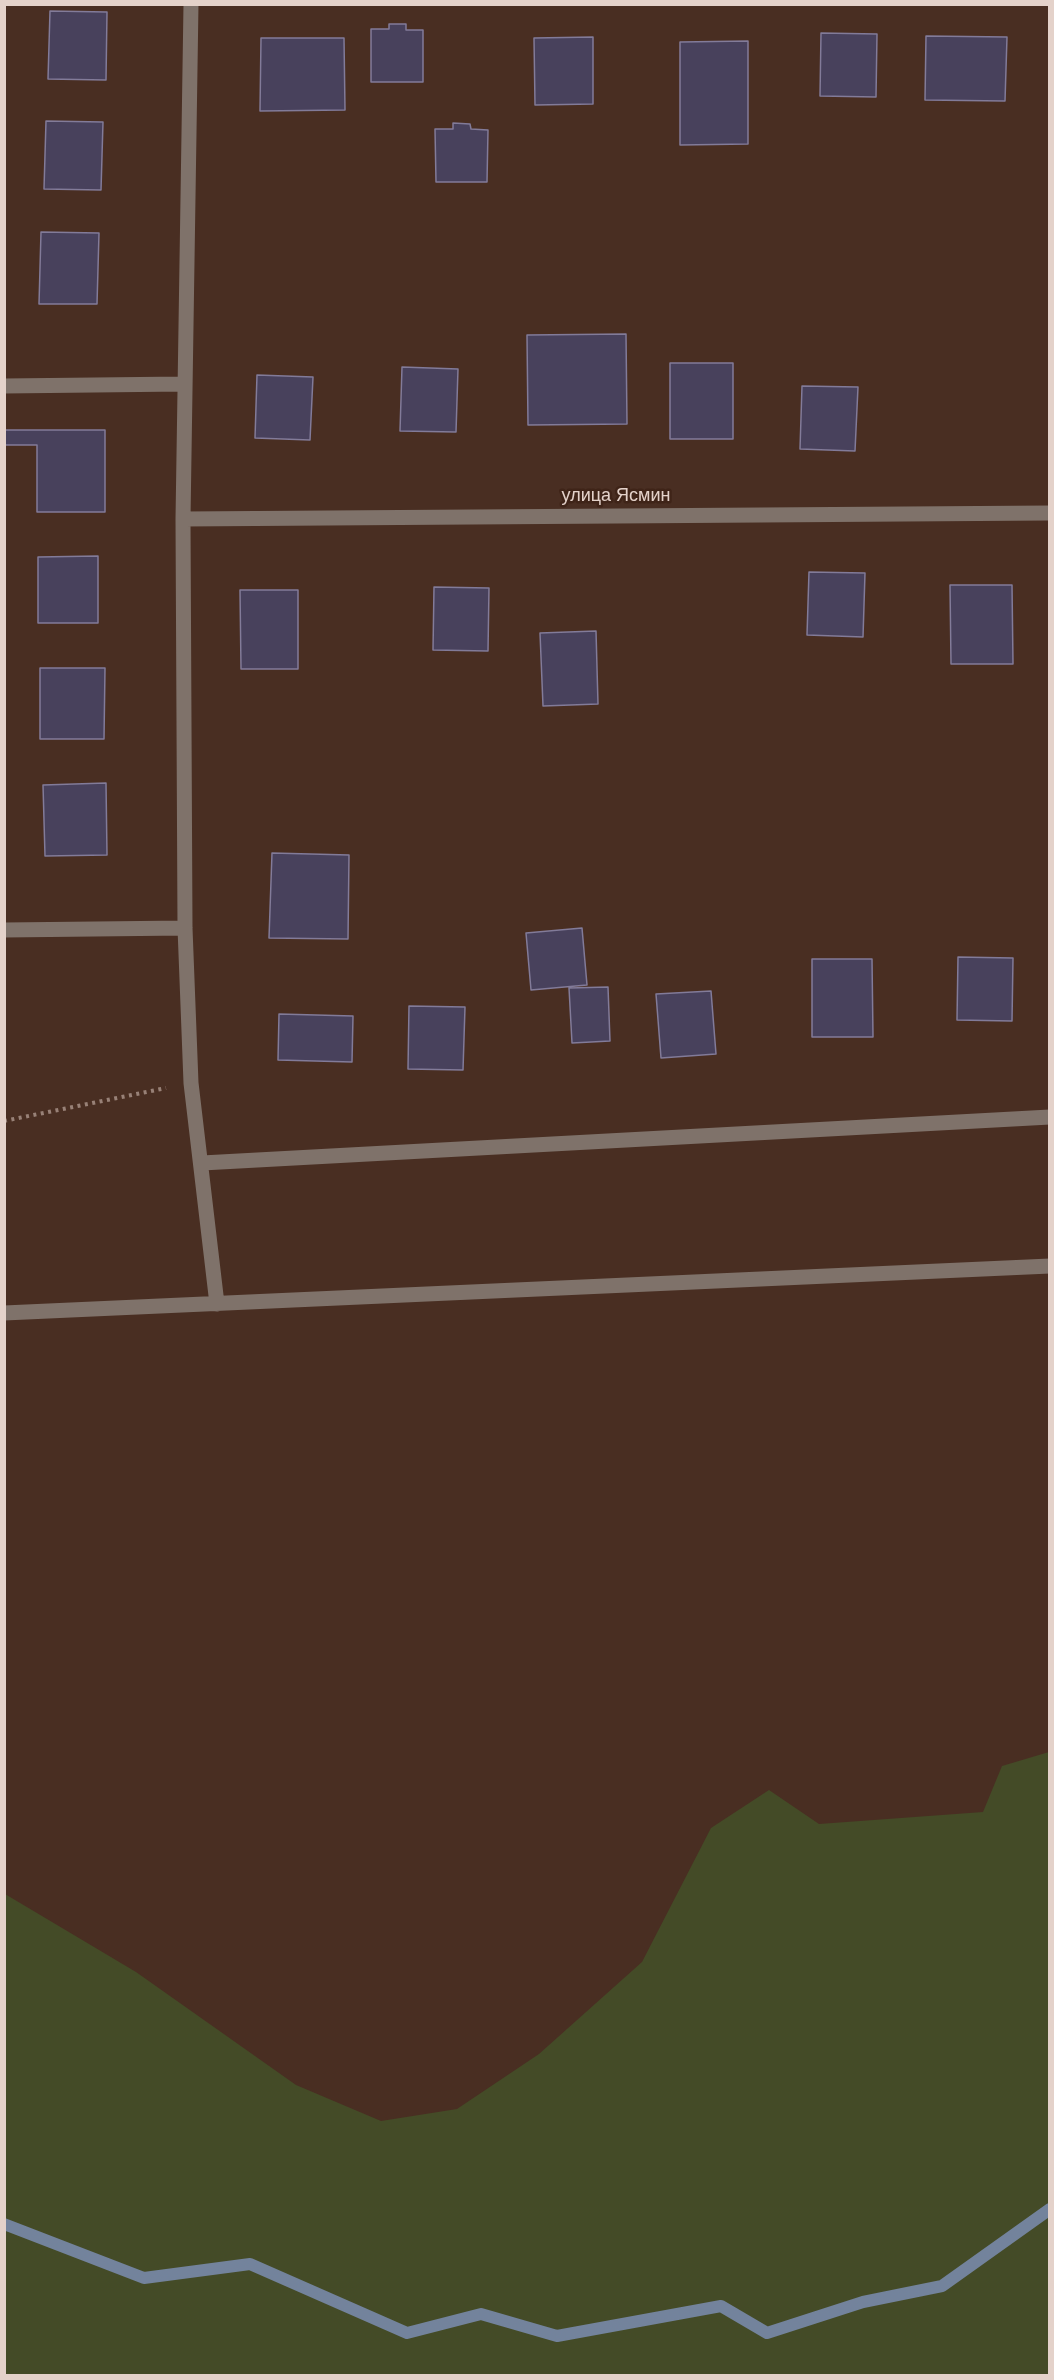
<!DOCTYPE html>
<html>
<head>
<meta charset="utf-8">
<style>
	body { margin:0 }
	#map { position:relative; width:1054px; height:2380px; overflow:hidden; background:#492e22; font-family:Helvetica,sans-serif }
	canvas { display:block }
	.frame { position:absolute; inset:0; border:6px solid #e4d2ca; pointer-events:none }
</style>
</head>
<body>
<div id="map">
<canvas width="1054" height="2380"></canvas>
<div class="frame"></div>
</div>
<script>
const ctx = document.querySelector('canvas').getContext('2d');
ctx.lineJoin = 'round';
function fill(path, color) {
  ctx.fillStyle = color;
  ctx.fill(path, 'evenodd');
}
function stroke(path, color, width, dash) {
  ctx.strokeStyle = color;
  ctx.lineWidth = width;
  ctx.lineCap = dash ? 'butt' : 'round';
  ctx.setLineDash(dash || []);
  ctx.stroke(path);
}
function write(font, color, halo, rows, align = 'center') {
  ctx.font = font + ' Helvetica,sans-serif';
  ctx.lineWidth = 5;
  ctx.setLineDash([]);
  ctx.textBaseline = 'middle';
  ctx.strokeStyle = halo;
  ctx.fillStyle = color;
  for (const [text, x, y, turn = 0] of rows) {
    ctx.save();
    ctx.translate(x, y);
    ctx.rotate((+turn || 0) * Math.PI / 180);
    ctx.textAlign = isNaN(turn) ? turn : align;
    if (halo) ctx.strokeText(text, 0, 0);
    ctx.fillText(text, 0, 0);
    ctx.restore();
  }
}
const green = new Path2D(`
	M1049,1752V2375H5V1894L136,1972L296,2085L381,2121L457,2109L539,2054L642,1962L711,1828L769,1790L819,1824L983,1812L1002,1766Z`);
const stream = new Path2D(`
	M4,2224L144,2278L250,2264L407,2333L481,2314L557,2336L721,2306L767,2333L863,2302L942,2286L1050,2209`);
const building = new Path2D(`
	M50,11L107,12L106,80L48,79Z
	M389,24H406V30H423V82H371V29H389Z
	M821,33L877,34L876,97L820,96Z
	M926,36L1007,37L1005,101L925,100Z
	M593,37V104L535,105L534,38Z
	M261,38H344L345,110L260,111Z
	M748,41V144L680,145V42Z
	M46,121L103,122L101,190L44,189Z
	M453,123L470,124L471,129L488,130L487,182H436L435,129H453Z
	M41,232L99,233L97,304H39Z
	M626,334L627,424L528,425L527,335Z
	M670,363H733V439H670Z
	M402,367L458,369L456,432L400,431Z
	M257,375L313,377L310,440L255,438Z
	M802,386L858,387L855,451L800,449Z
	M5,430H105V512H37V445H5Z
	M98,556V623H38V557Z
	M809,572L865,573L863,637L807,635Z
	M950,585H1012L1013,664H951Z
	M434,587L489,588L488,651L433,650Z
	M240,590H298V669H241Z
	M596,631L598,704L543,706L540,633Z
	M40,668H105L104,739H40Z
	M106,783L107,855L45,856L43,785Z
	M272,853L349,855L348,939L269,938Z
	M582,928L587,985L531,990L526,933Z
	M958,957L1013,958L1012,1021L957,1020Z
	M812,959H872L873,1037H812Z
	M608,987L610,1041L572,1043L569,988Z
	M711,991L716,1054L661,1058L656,994Z
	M409,1006L465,1007L463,1070L408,1069Z
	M279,1014L353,1016L352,1062L278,1060Z`);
const path = new Path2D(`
	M4,1121L166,1088`);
const minor = new Path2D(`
	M191,4L183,519L185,928L191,1083L217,1304
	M4,386L184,384
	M183,519L1050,513
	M4,930L185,928
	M202,1163L1050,1117
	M4,1313L1050,1266`);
const streetNames = [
	["улица Ясмин",616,496]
];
fill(green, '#444b27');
stroke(stream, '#73839c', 12);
fill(building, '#48415c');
stroke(building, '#827b99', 1.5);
stroke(path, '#988177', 4, [3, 4.5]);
stroke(minor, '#7f726a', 15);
write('18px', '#e4d2ca', '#3f2418', streetNames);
</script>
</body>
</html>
